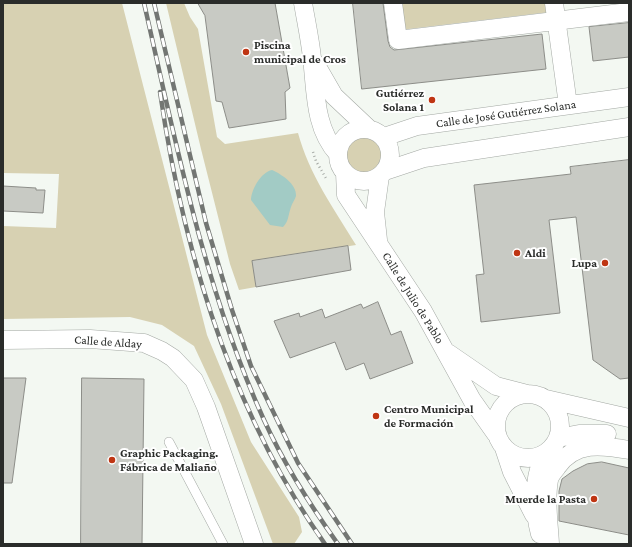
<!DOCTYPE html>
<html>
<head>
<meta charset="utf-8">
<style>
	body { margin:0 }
	#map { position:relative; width:632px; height:547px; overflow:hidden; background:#f3f8f2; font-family:"Crimson Pro",serif }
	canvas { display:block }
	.frame { position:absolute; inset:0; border:4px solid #2a2c2a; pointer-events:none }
</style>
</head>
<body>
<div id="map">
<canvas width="632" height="547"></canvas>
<div class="frame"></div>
</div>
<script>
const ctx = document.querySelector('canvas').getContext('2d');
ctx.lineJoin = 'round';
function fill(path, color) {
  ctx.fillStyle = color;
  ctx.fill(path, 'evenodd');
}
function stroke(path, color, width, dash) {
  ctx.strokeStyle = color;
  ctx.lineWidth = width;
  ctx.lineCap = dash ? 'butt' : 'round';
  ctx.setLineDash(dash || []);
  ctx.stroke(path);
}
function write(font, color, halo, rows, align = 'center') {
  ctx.font = font + ' "Crimson Pro",serif';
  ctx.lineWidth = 4;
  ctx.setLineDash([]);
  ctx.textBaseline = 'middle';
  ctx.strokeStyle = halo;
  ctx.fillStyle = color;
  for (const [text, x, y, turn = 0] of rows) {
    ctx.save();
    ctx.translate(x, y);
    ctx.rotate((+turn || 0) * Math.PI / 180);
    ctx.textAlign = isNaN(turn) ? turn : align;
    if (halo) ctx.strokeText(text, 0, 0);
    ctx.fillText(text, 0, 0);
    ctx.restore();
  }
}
const green = new Path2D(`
	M3,3H122L207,335L251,442L299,517L302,532L294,544H273L221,404L194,346L162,325L130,317L3,319V226L56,228L59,174L3,173Z
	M166,3H184L190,17L198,29L217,137L225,144L298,133C309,174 334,209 356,245L253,261L256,287L239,290L230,264L201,149Z
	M389,3H549L550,12L392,31Z
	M344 155a20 20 0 1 1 40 0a20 20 0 1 1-40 0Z`);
const water = new Path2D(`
	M272,170C281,174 297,184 296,196C295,200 292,203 291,207C288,215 289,221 283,227L270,225L251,200C251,190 261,172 272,170Z`);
const building = new Path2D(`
	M198,3H275L290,88L285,92L286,119L229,128L222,102L216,101L205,16Z
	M353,3H383L388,41L390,47L394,50L542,34L546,69L362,89Z
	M629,23V57L593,61L589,27Z
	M629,160V378L620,379L593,360L576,217L549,220L560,313L481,322L476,275L484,274L474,185L571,174L570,167Z
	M3,186L36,188V190H45L43,213L3,211Z
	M348,246L351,270L256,287L252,261Z
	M378,302L391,335L401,331L413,363L370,379L364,363L346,370L335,342L290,358L274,321L299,313L300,317L322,309L325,318L361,304L363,308Z
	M3,378H26L12,483H3Z
	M82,378L144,379L142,544H81Z
	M602,462L629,468V535L559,521V491L562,479L573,471L587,464Z`);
const path = new Path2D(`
	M313,152L316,161L327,180`);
const lane = new Path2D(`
	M169,442L223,544`);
const street = new Path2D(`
	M303,3C306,21 310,39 312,58C316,91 314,128 338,154
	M393,3L398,40L629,12
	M554,3L568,105
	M315,63L334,96L369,129
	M338 155a26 26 0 1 1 52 0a26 26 0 1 1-52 0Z
	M384,137L417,126L629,97
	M385,171L424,158L629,127
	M345,173L346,195L423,311L472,400L496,434
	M378,240L375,212L380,176
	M3,340L90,339L144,343L162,351L173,358L194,380L206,407L254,544
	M448,353L496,386L527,394
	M496 426a32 32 0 1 1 64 0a32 32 0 1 1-64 0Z
	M546,399L629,418
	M558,438L579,434H607
	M504,448L512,472L534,515
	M540,534C533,507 533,480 544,455
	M550,544C549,523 545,501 549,480C550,475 554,471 557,467C575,441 602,445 629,450`);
const rail = new Path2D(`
	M144,3C176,143 204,288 264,420C284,464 310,505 338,544
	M154,3L206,223L232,310L251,366L298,463L352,544
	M160,92C183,250 232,413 325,544`);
const markers = [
	[246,52,4,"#bf3513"],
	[432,100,4,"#bf3513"],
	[517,253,4,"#bf3513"],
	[605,263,4,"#bf3513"],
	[376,416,4,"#bf3513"],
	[112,460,4,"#bf3513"],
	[594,499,4,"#bf3513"]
];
const poiNames = [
	["Piscina",254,45],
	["municipal de Cros",254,59],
	["Gutiérrez",424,93,"right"],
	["Solana 1",424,107,"right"],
	["Aldi",525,253],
	["Lupa",597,263,"right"],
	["Centro Municipal",384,409],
	["de Formación",384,423],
	["Graphic Packaging.",120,453],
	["Fábrica de Maliaño",120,467],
	["Muerde la Pasta",586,499,"right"]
];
const streetNames = [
	["Calle de José Gutiérrez Solana",506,114,-8],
	["Calle de Julio de Pablo",413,298,58],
	["Calle de Alday",108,342,4]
];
fill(green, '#d7d1b2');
fill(water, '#a2cbc5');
fill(building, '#c8cac4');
stroke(building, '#8c8d88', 1);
stroke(lane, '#a3a8a3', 10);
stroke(street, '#a3a8a3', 19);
stroke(path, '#a4a8a3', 2.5, [1, 3]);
stroke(lane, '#fff', 9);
stroke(street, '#fff', 18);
stroke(rail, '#737673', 4.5);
stroke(rail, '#fff', 3, [9]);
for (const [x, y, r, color] of markers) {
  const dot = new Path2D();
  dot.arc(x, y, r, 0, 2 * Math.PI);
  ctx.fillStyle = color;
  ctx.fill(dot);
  stroke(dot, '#fff', 1.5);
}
write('bold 12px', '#2a2c2a', '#fff', poiNames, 'left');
write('12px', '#2a2c2a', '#fff', streetNames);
</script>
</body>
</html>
